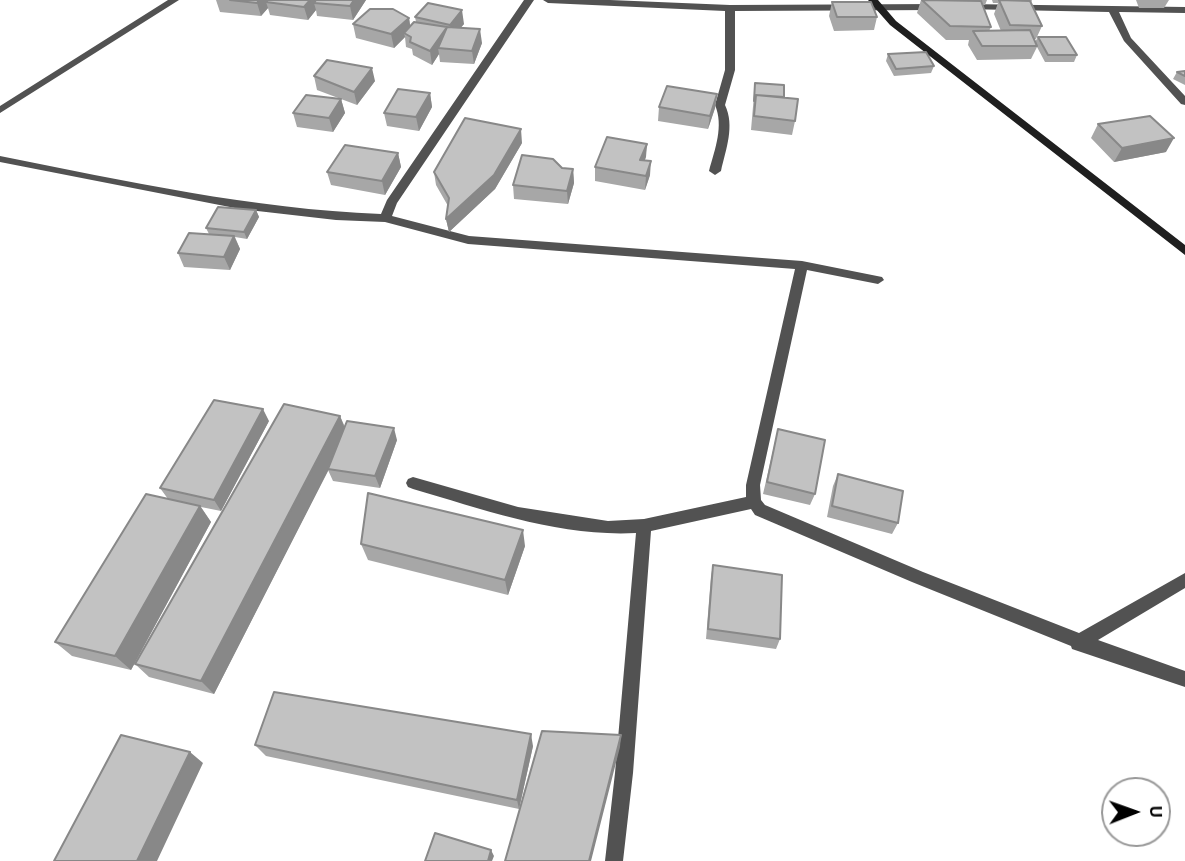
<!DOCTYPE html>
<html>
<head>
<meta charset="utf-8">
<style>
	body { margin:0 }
	#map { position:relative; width:1185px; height:861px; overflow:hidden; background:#fff; font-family:"Alegreya Sans",sans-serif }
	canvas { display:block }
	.north { position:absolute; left:1101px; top:777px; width:70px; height:70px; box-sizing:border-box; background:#fff; border:2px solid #999; border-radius:50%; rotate:89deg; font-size:19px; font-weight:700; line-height:28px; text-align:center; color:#000 }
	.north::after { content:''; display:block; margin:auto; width:24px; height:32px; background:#000; clip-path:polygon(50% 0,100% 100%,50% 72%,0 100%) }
</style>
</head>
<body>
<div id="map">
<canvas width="1185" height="861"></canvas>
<div class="north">U</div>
</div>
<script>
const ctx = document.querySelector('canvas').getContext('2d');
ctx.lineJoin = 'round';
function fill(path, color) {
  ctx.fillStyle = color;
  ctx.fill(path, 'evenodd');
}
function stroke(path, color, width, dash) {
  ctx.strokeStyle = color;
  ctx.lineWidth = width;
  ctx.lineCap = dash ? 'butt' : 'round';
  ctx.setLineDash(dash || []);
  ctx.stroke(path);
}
const minor = new Path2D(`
	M168,0H179L0,113V106Z
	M524,0H534L397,203L392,216L469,236L802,261L882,277L884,280L878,284L807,270L760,485L761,500L765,505L923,572L1079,633L1185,573V588L1098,640L1185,671V687L1072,649L1071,646L912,582L755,515L751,509L651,531L633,773L623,861H605L615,773L636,533C560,537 485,510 413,489L408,487L406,483L408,479L413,477L518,507L608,521L644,519L746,497V485L795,269L468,244L385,222L336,220L240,209L0,162V156C126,181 252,209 381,214L387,200Z
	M543,0H610L730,5L938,4L943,7L938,10L735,11V70L725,105C735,126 726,149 721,171L715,175L709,171C715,149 724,126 715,105L725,70V11L548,3Z
	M966,4L1185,7V13L1119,12L1131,38L1185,96V105L1181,104L1124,41L1109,12L963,9L961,7Z`);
const secondary = new Path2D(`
	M868,0H878L896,21L1185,245V255L890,25Z`);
const wall = new Path2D(`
	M216,0H366L353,20L317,16L316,10L308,20L270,15L268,8L261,16L220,12Z
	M921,0H987L985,5H982L991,27L989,31H1001L994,14L998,3H993L992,0H1032L1031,3L1042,26L1036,39H1034L1035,42L1038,37L1077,55L1074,62H1045L1037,47L1031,59L977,60L968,45L969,40H946L917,13Z
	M1136,0H1169L1164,8H1139Z
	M832,2L877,17L874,30L834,31L829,16Z
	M415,17L464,24L460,28L482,43L474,64L440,62L439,54L432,65L413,55L412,49L406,47L405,37L394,48L356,38L353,24L409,18L410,26L416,22Z
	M888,54L934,66L931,73L894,76L886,61Z
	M1185,71V85L1173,79L1177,72Z
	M314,76L375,81L357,105L317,90Z
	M755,83L784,97L795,121L792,135L751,130Z
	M430,93L432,107L419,131L387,126L384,113Z
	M717,94L715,108L708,129L658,121L659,107Z
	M341,99L345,113L333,132L297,127L293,113Z
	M1098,124L1166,152L1114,162L1091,138Z
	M522,143L495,189L449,232L446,219L448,206L436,185L434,172Z
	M647,144L645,160L650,175L645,190L595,181V167Z
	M398,153L401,167L385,195L331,185L327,172Z
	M562,168L573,169L574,183L568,204L514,199L513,185Z
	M256,210L259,217L247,239L235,237L240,249L230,270L184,267L178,253L209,234L206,228Z
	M340,416L345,427L397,440L380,488L333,481L328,470L214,694L149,677L135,664Z
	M269,421L221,511L201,507L211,522L131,670L72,656L55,642L168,499L160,488Z
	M778,429L815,494L810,505L763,494Z
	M838,474L898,523L892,534L827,517L833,486Z
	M361,544L525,546L508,595L368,560Z
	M713,565L780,639L776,649L706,639L711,576Z
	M255,745L533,746L519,809L266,756Z`);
const shadedWall = new Path2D(`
	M258,0H269L266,2L268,8L261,16L257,3Z
	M310,0H324L314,3L316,10L308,20L304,7Z
	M354,0H366L353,20L350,6Z
	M462,10L464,24L452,38L450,25Z
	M409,18L411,31L404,33L405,37L394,48L391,34Z
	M447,27L438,48L439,54L432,65L430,51Z
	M480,29L482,43L474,64L472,51Z
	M372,68L375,81L357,105L354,92Z
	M430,93L432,107L419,131L416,117Z
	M717,94L715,108L708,129L710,116Z
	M341,99L345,113L333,132L329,118Z
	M521,129L522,143L495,189L449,232L446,219Z
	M1174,138L1166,152L1114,162L1122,148Z
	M647,144L646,157L640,173V160Z
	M398,153L401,167L385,195L382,181Z
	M651,161L650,175L645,190L646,176Z
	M573,169L574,183L568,204L567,191Z
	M256,210L259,217L247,239L244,232Z
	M234,236L240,249L230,270L224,257Z
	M263,409L269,421L221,511L214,500Z
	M340,416L347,434L214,694L201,681Z
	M394,428L397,440L380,488L375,476Z
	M200,506L211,522L131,670L115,656Z
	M523,530L525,546L508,595L505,580Z
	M531,734L533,746L519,809L517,800Z
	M621,735L620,747L591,861H589Z
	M190,752L203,763L157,861H137Z
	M491,850L494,856L492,861H488Z`);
const building = new Path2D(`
	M230,0H259L257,3Z
	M268,0H310L304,7L266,2Z
	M316,0H354L350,6L314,3Z
	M922,0L981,1L991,27L950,26Z
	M999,0L1030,1L1042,26L1010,25Z
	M832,2H871L877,17H837Z
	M428,3L462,10L450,25L415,17Z
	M370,9H393L409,18L391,34L353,24Z
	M414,22L447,27L430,51L410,42L411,37L404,33Z
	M447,27L480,29L472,51L438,48Z
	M1030,30L1037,46H982L973,31Z
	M1038,37H1066L1077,55H1048Z
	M926,52L934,66L896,69L888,54Z
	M327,60L372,68L354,92L314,76Z
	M1185,71V76L1177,72Z
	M755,83L784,85V97L756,95L754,101Z
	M667,86L717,94L710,116L659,107Z
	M398,89L430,93L416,117L384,113Z
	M306,95L341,99L329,118L293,113Z
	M756,95L798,99L795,121L754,116Z
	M1150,116L1174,138L1122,148L1098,124Z
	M465,118L521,129L494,175L446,219L449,198L434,172Z
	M607,137L647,144L640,160L651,161L646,176L595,167Z
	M345,145L398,153L382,181L327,172Z
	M522,155L553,159L562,168L573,169L567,191L513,185Z
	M218,207L256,210L244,232L206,228Z
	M189,233L234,236L224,257L178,253Z
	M214,400L263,409L214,500L160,488Z
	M284,404L340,416L201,681L135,664Z
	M347,421L394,428L375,476L328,469Z
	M778,429L825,440L815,494L767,482Z
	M838,474L903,491L898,523L832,506Z
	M368,493L523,530L505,580L361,544Z
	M146,494L200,506L115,656L55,642Z
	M713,565L782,575L780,639L708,629Z
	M274,692L531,734L517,800L255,745Z
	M542,731L621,735L589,861H505Z
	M121,735L190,752L137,861H54Z
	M435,833L491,850L488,861H425Z`);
fill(minor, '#525252');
fill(secondary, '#1f1f1f');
fill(wall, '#a7a7a7');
fill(shadedWall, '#888');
fill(building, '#c2c2c2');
stroke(building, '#888', 2);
</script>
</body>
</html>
